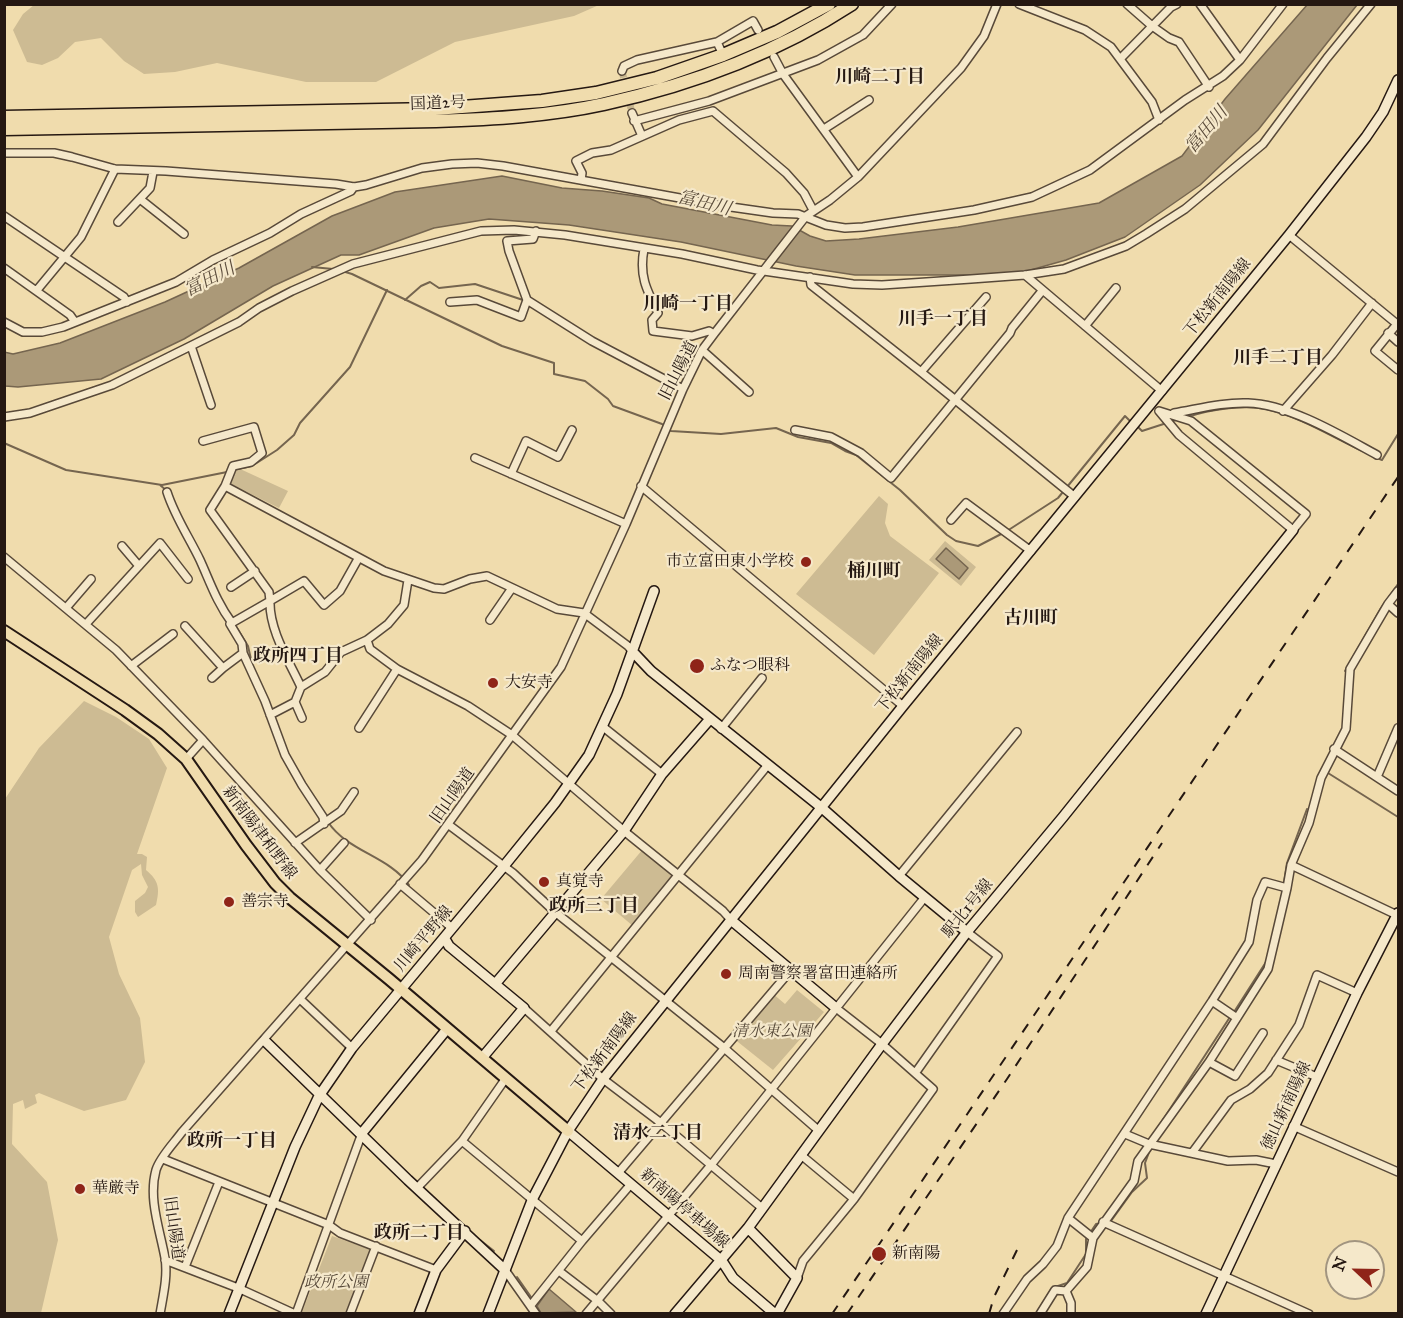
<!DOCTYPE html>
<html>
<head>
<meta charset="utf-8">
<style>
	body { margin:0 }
	#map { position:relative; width:1403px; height:1318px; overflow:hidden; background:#f0dcad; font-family:"IM FELL Great Primer",serif }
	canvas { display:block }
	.frame { position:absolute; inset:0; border:6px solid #251812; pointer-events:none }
	.north { position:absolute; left:1325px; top:1240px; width:60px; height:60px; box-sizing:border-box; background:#f5e8ca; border:2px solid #a29580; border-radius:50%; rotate:292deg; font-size:16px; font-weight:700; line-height:24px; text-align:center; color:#251812 }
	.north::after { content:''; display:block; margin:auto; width:21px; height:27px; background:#8f2418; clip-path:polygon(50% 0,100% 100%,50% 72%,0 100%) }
</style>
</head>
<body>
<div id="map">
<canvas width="1403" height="1318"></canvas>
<div class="frame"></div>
<div class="north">N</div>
</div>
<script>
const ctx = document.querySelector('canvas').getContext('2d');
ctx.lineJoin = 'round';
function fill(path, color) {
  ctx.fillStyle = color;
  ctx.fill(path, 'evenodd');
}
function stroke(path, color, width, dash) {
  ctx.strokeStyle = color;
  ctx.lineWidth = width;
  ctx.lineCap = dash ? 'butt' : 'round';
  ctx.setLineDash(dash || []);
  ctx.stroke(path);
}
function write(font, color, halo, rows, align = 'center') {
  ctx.font = font + ' "IM FELL Great Primer","Noto Serif JP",serif';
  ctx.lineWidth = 4.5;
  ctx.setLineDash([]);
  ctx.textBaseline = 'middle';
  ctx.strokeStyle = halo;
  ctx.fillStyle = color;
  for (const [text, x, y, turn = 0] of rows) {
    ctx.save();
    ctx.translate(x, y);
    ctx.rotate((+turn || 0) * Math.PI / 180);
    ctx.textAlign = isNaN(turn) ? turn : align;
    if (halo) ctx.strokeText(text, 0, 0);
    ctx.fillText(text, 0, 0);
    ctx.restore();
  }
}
const green = new Path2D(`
	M34,5V4L599,5L574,16L455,42L376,82H306L217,63L175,72L144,74L124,61L101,38L75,42L58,58L42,65L27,62L13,30L23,14Z
	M238,468L288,491L279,508L229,483Z
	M879,496L888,504L885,523L890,536L939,573L874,655L796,594Z
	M945,541L976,567L961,586L929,560Z
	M84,701L116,717L149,739L167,768L137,854H142L147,857L146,870C159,881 160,888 156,905L138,917L135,912V901L145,893L148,887L142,875L141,864L132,870L109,937L119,974L140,1018L145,1062L126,1100L84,1111L39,1093L35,1095L37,1103L25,1109L23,1100L13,1104L12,1144L47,1182L58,1240L41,1313H5V799L39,748Z
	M643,849L674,874L633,926L601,899Z
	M797,990L824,1012L773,1070L733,1038L772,993L785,1004Z
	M332,1236L372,1250L347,1313L306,1314L302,1312Z`);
const water = new Path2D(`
	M1307,5H1357L1258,130L1200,185L1125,237L1066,260L1013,275H855L796,266L681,242L569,225L489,219L434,228L359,255H341L273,286L184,339L101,379L18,387L5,386L4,352L13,354L60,343L165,302L239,268L332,216L395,192L502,176L562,188L602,191L649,198L662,204L772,225L792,226L810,236L826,241L859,239L958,227L1099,203L1182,156L1225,99Z
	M946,548L968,568L959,579L936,559Z
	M549,1289L576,1312L541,1313L537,1306Z`);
const stream = new Path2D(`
	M312,267L333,269
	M342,271L352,274L502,346L554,363V374L585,381L608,399L613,406L662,424L671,431L721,434L776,428L798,437L831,443L845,451L856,455L900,490L947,535L956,541L978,546L1007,531L1058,498L1125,416L1132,423
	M405,300L421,286L430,282L439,288L475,284L523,300
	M1187,417C1209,410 1243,404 1266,409C1302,417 1335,439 1369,454
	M1137,426L1142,431L1179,419
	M4,443L66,470L162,485L227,472
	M1377,458L1382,460L1398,434
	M233,470L252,466L277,450L294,435L300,423L350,367L387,290
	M160,485L167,491
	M189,532L203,559
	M234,623L248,646L252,664
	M1345,671L1381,608L1398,584
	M1328,773L1398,817
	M328,822C348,852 389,856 409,885
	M1281,901L1287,863L1307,809
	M1234,1012L1266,962
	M1152,1138L1153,1135L1230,1017
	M1106,1222L1111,1221L1132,1192L1147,1178L1145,1163L1151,1147
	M480,1240L494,1251
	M517,1277L531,1297
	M1036,1314L1052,1288L1067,1283L1086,1254V1239L1096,1224L1101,1223`);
const streetTunnel = new Path2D(`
	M622,71L632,113`);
const street = new Path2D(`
	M1019,4L1085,30L1111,47L1152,102L1159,120
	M1127,4L1152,26L1169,38L1179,42L1209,87
	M1200,4L1240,60
	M723,55L717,42L753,21L758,30
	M774,57L783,74L858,177
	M1121,58L1171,7L1177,4
	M622,71L624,66L637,60L717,42
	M632,113L642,136
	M634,121L709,101L818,60L863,35L892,4
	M824,129L869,100
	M4,153H54L72,157L115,169L166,171L336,184L354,187L366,185L422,168L452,164L477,163L503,166L724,206L773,213L798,214L826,225L845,228L863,227L974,210L1032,197L1090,170L1185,100L1223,76L1240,60L1283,4
	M581,180L582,173L576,161L592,153L611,150L679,120L713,111L786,173L804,193L813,210
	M140,199L184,234
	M4,216L124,297L127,302
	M118,222L150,188L153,172
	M536,231L533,239L507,241L509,251L527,300L592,341L683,389
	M1289,235L1397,324L1375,351L1398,370
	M644,249C639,275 646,289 658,313L652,320L653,331L692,336L709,331L714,334
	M4,268L70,315L75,322
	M1025,275L1162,391
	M810,277L811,285L921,372L1075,497
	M37,290L81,237L115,169
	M450,302L477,300L521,317L527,300
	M4,322L23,332H42L63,327L176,282L213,260L270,233L301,214L351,191L354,187
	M1085,326L1116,288
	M1388,333L1398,342
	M191,346L211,405
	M702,350L749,392
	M921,372L986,297
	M1159,411L1191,421L1306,514L1293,530L1179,435Z
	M1283,411L1332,355L1372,303
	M1174,413C1198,409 1223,402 1248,403C1289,404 1342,436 1377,455
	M4,417L30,413L112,385L239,322L259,308L292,291L353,264L481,231L514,230L565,235L682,254L757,270L853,284L882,285L971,279L1025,275L1064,269L1126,246L1146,234L1185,209L1263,144L1327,58L1371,4
	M795,430L831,437L861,453L891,478L1010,333L1012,328L1042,291
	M475,458L626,524
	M511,474L526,441L558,457L572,430
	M225,486L384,571L434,588L444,589L470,579L487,576L557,609L584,613L628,646L633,652
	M641,486L903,706
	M167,492C175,517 189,537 200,560C210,582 217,603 232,623
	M951,520L966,503L1031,551
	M122,546L139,566
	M4,557L116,650L203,740L320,870L371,920
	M358,559L340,591L324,605L304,581L270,601C269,630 289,661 301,687L325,672L341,652L367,640L388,624L404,605L408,580
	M231,587L255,571
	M1388,604L1398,613
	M66,608L91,579
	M490,620L512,588
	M86,624L160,543L188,579
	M185,626L223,668L243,653L242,644L230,624L270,601L269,592L210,510L225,486L233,466L251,462L262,453L254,427L203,441
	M367,640L370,649L397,669L468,706L512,735L624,831L723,911L731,920
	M243,653L265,701L285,755L302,785L323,817L324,824
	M131,666L173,634
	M212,678L223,668
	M295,702L302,718
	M270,715L295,702L301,687
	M602,726L662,774
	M359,728L397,669
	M721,729L762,678
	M1334,749L1398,791
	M186,759L203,740
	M1377,777L1398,728
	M449,825L513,873L555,912L723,1047L818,1130
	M295,843L341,811L354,792
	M1291,865L1397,915
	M320,870L344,843
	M899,876L1017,732
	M400,884L452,928
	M300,999L352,1048
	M1212,1001L1237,1018
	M524,1008L603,1079L661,1123L762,1208
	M551,1031L767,766
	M1276,1060L1317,1077
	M1209,1062L1235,1076L1263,1033
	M916,1072L998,956L967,932
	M1293,1126L1398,1172
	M1125,1134L1149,1144L1228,1161L1256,1160L1276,1164
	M462,1141L582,1241
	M1192,1153L1231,1100L1250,1089L1268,1073L1299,1025L1317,975L1357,993
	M801,1155L854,1199
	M163,1159L329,1225L340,1233L436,1270
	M619,1172L791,970
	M417,1188L462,1141L506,1078
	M1068,1218L1093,1238
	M1103,1222L1309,1314
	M165,1260L238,1288L295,1314
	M185,1267L219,1182
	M505,1270L536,1314
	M559,1271L598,1301L611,1314
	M797,1278L803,1261L854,1199L933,1089L882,1044L836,1008
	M1066,1291L1087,1267L1093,1238L1134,1181L1138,1161L1209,1062L1268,969L1287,888L1291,865L1309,823L1321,778L1346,729L1350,669L1388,604L1398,591
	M1066,1291L1071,1303V1314
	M531,1305L582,1241L631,1184
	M160,1314C163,1296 168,1276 165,1258C160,1230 148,1199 156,1170C160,1157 174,1143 182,1132L422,860L561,667L626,524L683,389L702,350L714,334L806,216L830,200L858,177L961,68L984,36L997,4
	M296,1314L362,1133
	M350,1314L376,1246
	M586,1314L711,1165L925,897
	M1003,1314L1027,1279L1043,1264L1057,1246L1068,1218L1212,1001L1249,942L1257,900L1265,882L1287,888
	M1040,1314L1055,1290L1066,1291`);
const secondary = new Path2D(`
	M633,652L651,671L822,808L899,876L967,932
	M731,920L836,1008
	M445,939L449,946L524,1008L482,1058
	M496,983L624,831L662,774L710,719
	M265,1041L408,1180L505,1270
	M568,1131L722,1261L733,1278L775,1314
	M362,1133L447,1029
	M748,1228L797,1278L777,1314
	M229,1314L295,1147L319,1096L352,1048L504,866L555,803L589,755L617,694L654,591
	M419,1314L436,1270L465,1231
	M488,1314L533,1198L568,1131L603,1079L903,706L1289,235L1366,137L1383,112L1398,80
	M675,1314L748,1228L882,1044L967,932L1063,817L1293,530
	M1206,1314L1357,993L1398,913`);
const primary = new Path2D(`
	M4,631L125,710L158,734L186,759L246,845L275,883L290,898L389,979L568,1131`);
const highway = new Path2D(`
	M4,117L435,109L542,101L596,93L657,78L723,55L777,32L829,4
	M4,129L436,121C492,119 549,116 604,104C690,85 777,53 852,4`);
const rail = new Path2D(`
	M832,1314L1398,477
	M847,1314L1007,1079L1162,843
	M989,1314L994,1297L1018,1248`);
const markers = [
	[806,562,6,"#8f2418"],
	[697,666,8,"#8f2418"],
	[493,683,6,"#8f2418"],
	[544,882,6,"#8f2418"],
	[229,902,6,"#8f2418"],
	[726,974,6,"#8f2418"],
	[80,1189,6,"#8f2418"],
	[879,1254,8,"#8f2418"]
];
const streetNames = [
	["国道2号",438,104,-2],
	["下松新南陽線",1218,298,-51],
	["旧山陽道",679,371,-63],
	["下松新南陽線",910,674,-51],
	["旧山陽道",453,796,-55],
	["新南陽津和野線",259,833,53],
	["駅北1号線",968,909,-51],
	["川崎平野線",424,939,-50],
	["下松新南陽線",605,1053,-53],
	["徳山新南陽線",1287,1106,-65],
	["新南陽停車場線",684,1209,41],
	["旧山陽道",173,1228,82]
];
const poiNames = [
	["市立富田東小学校",794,562,"right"],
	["ふなつ眼科",710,666],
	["大安寺",505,683],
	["真覚寺",556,882],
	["善宗寺",241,902],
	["周南警察署富田連絡所",738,974],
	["華厳寺",92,1189],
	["新南陽",892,1254]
];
const parkNames = [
	["清水東公園",772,1032],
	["政所公園",336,1283]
];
const neighbourhoodNames = [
	["川崎二丁目",880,78],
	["川崎一丁目",688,305],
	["川手一丁目",943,320],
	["川手二丁目",1278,359],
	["桶川町",874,572],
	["古川町",1031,619],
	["政所四丁目",298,657],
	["政所三丁目",594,907],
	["清水二丁目",658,1134],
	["政所一丁目",232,1142],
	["政所二丁目",419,1234]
];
const waterNames = [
	["富田川",1207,130,-50],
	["富田川",704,204,14],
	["富田川",210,280,-27]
];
fill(green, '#cdbb93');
fill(water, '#ab9978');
stroke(water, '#75654f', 1.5);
stroke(stream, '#75654f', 2);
stroke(streetTunnel, '#c7b58e', 7, [7, 3.5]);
stroke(street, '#584939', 10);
stroke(secondary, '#251812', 12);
stroke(primary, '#251812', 14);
stroke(highway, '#251812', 15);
stroke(street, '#f5e8ca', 7);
stroke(secondary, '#f5e8ca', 9);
stroke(primary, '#f0dcad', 10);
stroke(highway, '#f0dcad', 12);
stroke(rail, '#251812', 2, [10, 10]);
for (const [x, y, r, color] of markers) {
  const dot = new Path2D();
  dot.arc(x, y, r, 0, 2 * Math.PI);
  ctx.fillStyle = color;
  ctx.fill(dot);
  stroke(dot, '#f5e8ca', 2);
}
write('16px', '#251812', '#f5e8ca', streetNames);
write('16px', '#251812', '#f5e8ca', poiNames, 'left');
write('italic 16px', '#574939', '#f5e8ca', parkNames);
write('bold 18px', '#251812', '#f5e8ca', neighbourhoodNames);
write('italic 18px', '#5b4c3b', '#f5e8ca', waterNames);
</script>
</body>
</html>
